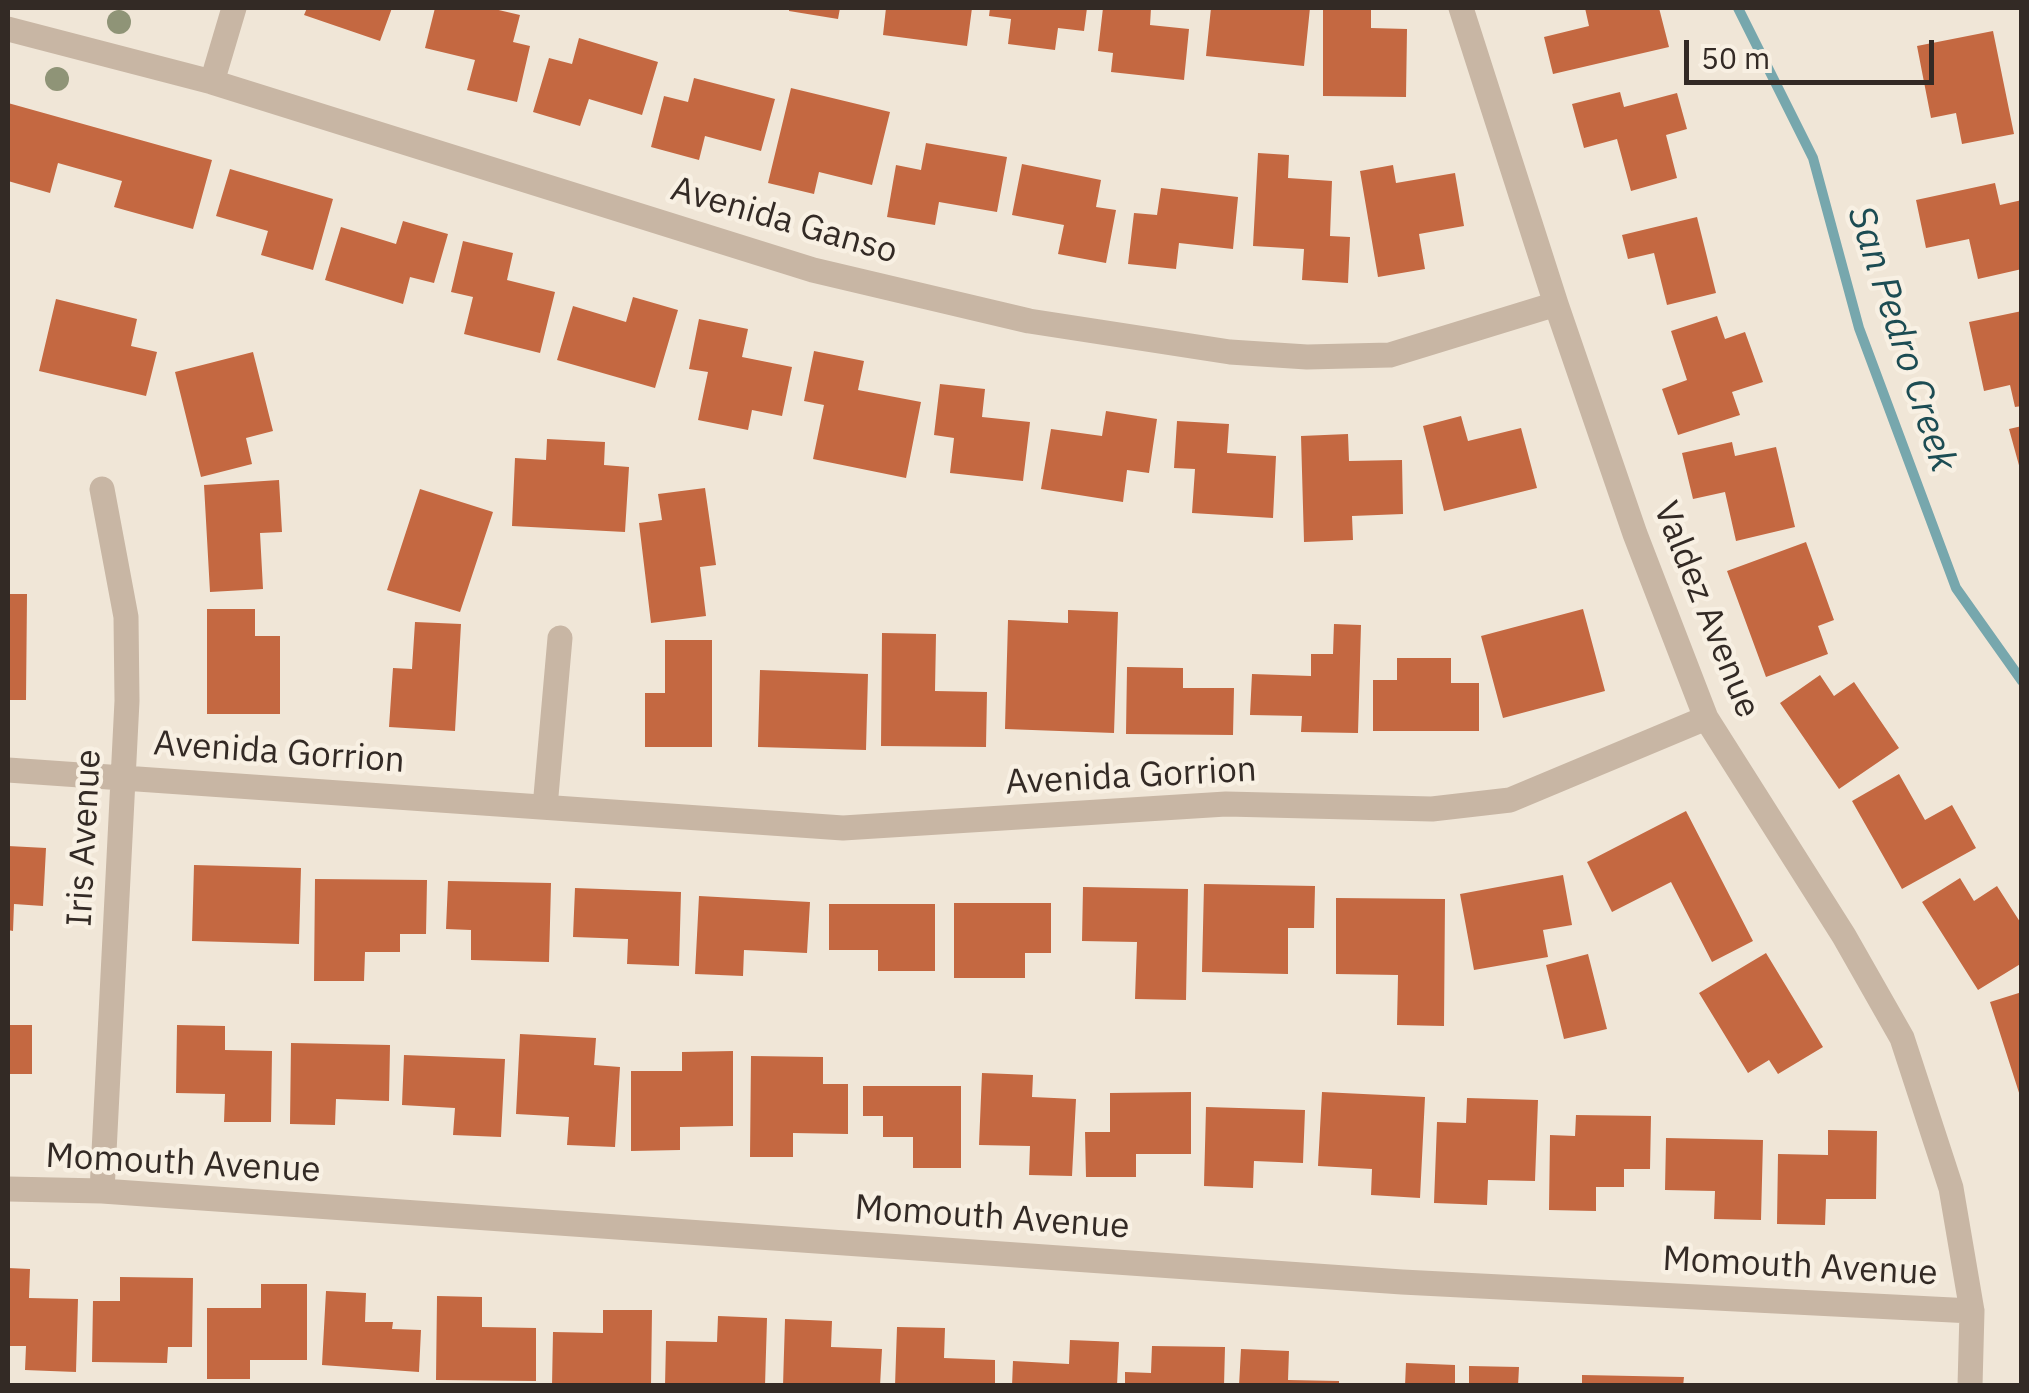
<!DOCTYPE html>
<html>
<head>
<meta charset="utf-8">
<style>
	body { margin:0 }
	#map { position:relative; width:2029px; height:1393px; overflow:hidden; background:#f0e6d7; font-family:"IBM Plex Sans",sans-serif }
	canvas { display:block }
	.frame { position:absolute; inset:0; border:10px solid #332a25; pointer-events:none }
	.scale { position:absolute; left:1684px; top:40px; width:250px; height:45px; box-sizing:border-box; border:5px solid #332a25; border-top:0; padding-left:12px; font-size:30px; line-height:35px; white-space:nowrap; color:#332a25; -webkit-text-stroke:8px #f8f0e3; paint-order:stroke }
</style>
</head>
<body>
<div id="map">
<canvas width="2029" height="1393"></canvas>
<div class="frame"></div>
<div class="scale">50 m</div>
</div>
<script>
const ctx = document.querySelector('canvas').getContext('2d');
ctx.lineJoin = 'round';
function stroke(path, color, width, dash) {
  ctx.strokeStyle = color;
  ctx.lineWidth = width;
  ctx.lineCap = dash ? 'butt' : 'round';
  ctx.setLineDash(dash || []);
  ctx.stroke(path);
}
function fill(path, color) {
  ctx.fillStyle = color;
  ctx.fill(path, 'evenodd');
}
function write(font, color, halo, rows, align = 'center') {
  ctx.font = font + ' "IBM Plex Sans",sans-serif';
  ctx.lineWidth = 9;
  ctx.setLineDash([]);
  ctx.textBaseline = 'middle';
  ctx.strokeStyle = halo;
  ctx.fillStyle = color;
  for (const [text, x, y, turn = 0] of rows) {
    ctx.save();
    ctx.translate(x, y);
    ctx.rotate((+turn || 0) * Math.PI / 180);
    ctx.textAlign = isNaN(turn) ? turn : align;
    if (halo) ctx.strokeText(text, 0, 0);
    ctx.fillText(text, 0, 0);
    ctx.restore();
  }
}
const stream = new Path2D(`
	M1738,8L1813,158L1859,328L1956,588L2022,681`);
const building = new Path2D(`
	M307,8H392L380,41L304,15Z
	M435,8H490L520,15L513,42L530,46L517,102L467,90L475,60L425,48Z
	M789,8H840L838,19L789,11Z
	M886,8H972L967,46L883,35Z
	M990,8H1087L1084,31L1058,28L1055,50L1008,44L1011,19L989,16Z
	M1103,8H1151L1150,25L1189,29L1184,80L1111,72L1113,53L1098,51Z
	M1211,8H1310L1304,66L1206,56Z
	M1323,8H1371V28L1407,29L1406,97L1323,96Z
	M1585,8H1659L1669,47L1553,74L1544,37L1589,26Z
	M1993,31L2014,134L1962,144L1956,113L1931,118L1917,46Z
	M579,38L658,62L642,115L589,99L580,126L533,112L549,58L572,64Z
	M694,78L775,99L761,151L705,136L699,160L651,147L664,96L688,102Z
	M791,88L890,112L872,185L819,172L814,194L768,183Z
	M1620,92L1624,107L1677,93L1687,129L1666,135L1677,178L1631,191L1617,139L1584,148L1572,104Z
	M8,103L212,160L193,229L114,207L122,181L58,163L50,193L8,181Z
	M926,143L1007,157L997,212L939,202L935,225L887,217L896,165L921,170Z
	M1258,153L1289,155L1288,178L1332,181L1330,236L1350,237L1348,283L1302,280L1304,249L1253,246Z
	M1022,164L1101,180L1096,207L1116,210L1106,263L1058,254L1064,225L1012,215Z
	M1393,165L1396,183L1455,173L1464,226L1419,234L1425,269L1378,277L1360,171Z
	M230,169L333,199L313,270L261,255L268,231L216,216Z
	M1995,183L2000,205L2022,200V269L1978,279L1969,239L1926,248L1916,200Z
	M1161,188L1238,197L1233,249L1179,243L1176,269L1128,264L1134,213L1157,215Z
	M1697,217L1716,293L1667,305L1654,253L1628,259L1622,235Z
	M403,221L448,234L434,283L410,277L403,304L325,280L341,227L396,244Z
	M463,241L513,253L507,280L555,292L540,353L464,334L473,297L451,292Z
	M633,297L678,310L655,388L557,360L573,306L626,322Z
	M56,299L137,319L131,346L157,352L146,396L39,371Z
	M2022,311V406L2015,407L2010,385L1984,391L1969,322Z
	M1717,316L1725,339L1745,332L1763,382L1732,392L1740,415L1678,435L1662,389L1687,380L1671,331Z
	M699,319L748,329L742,357L792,367L782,416L752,410L748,430L698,420L708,372L689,369Z
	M814,351L864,361L858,390L921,402L906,478L813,459L824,405L804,401Z
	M253,352L273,431L246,438L252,464L201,477L175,372Z
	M940,384L985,389L982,417L1030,422L1023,481L950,473L954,438L934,435Z
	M1106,411L1157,419L1149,473L1127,470L1123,502L1041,489L1051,429L1102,436Z
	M1461,416L1468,441L1521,428L1537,488L1444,511L1423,426Z
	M1177,421L1229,424L1227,453L1276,456L1273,518L1192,513L1195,469L1174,468Z
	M2022,426V469H2020L2009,429Z
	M1348,434L1349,461L1402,460L1403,514L1352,516L1353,540L1304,542L1301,436Z
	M547,439L605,442L604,465L629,467L625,532L512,526L515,458L546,460Z
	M1732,442L1735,456L1776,447L1795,527L1736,541L1725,492L1693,499L1682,453Z
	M279,480L282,532L260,533L263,589L210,592L204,485Z
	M705,488L716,565L700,567L706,616L651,623L639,523L662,520L658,494Z
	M420,489L493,512L460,612L387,590Z
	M1806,542L1834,620L1818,626L1828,654L1766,677L1727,571Z
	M8,594H27L26,700H8Z
	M207,609H255V636H280V714H207Z
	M1583,609L1605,691L1503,718L1481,636Z
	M1068,610L1118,612L1114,733L1005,729L1008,620L1068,623Z
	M415,622L461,624L455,731L389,727L393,668L412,669Z
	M1334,624L1361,625L1358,733L1301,732L1302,716L1250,715L1252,674L1311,676V654H1333Z
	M882,633L936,634L935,691L987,692L986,747L881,746Z
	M665,640H712V747H645V693H665Z
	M1397,658H1451V683H1479V731H1373V680H1397Z
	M1127,667L1183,668V688H1234L1233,735L1126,734Z
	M760,670L868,674L866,750L758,747Z
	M1820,675L1834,696L1854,682L1899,748L1839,789L1780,703Z
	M1899,774L1925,820L1952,805L1976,848L1902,889L1852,801Z
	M1686,811L1753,941L1712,962L1671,882L1612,912L1587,862Z
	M8,846L46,848L43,906L14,904L13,931L8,930Z
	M194,865L301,868L299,944L192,941Z
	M1563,875L1572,925L1543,930L1548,957L1474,970L1460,894Z
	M1960,878L1974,901L1997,886L2022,925V963L1978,990L1922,902Z
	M315,879L427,880L426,934H400V952H365L364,981H314Z
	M448,881L551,883L549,962L471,960V930L446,929Z
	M1204,884L1315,886L1314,928H1288V974L1202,972Z
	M1083,887L1188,889L1186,1000L1135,999L1137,942L1082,941Z
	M575,888L681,892L679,966L627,964L628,939L573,937Z
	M699,896L810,902L807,953L744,950L743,976L695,974Z
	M1336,898L1445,899L1444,1026L1397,1025L1398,975L1336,974Z
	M954,903H1051V953H1025V978H954Z
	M829,904H935V971H878V950H829Z
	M1766,953L1823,1047L1778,1074L1769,1060L1748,1073L1699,993Z
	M1588,954L1607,1029L1564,1039L1546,965Z
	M2022,992V1098L2021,1099L1990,1002Z
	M8,1025H32V1074H8Z
	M177,1025L225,1026V1050L272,1051L271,1122H224L225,1094L176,1093Z
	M520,1034L596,1038L594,1065L620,1067L615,1147L567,1145L569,1117L516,1114Z
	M291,1043L390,1045L389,1101L336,1099L335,1125L290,1124Z
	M733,1051V1126L680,1127V1150L631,1151V1071H682V1052Z
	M404,1055L505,1059L501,1137L453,1135L455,1108L402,1105Z
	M751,1056L823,1057V1084H848V1134L793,1133V1157H750Z
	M982,1073L1033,1075L1032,1097L1076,1099L1072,1176L1029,1175L1030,1146L979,1145Z
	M863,1086H961V1168H913V1137H883V1116H863Z
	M1191,1092V1154H1136V1177H1086L1085,1132H1110V1093Z
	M1322,1092L1425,1097L1420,1198L1371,1195L1372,1169L1318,1166Z
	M1467,1098L1538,1100L1535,1181L1488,1180L1487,1205L1434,1203L1437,1122L1466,1123Z
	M1206,1107L1305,1110L1303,1163L1254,1161L1253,1188L1204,1186Z
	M1576,1115L1651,1116L1650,1169H1624V1187H1596V1211L1549,1210L1550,1135L1575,1136Z
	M1828,1130L1877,1131L1876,1199H1826L1825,1225L1777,1224L1778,1154L1828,1155Z
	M1666,1138L1763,1140L1761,1220L1714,1219L1715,1191L1665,1190Z
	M8,1268L30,1269L29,1298L78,1299L76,1372L25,1370L26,1346H8Z
	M120,1277L193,1278L192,1347H168L167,1363L92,1362L93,1301H120Z
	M261,1284H307V1360H250V1379H207V1308H261Z
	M326,1291L366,1293L365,1322H393L392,1329L421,1330L419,1372L322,1365Z
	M437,1296L482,1297V1327L536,1328V1381L436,1380Z
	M603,1310H652L651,1386H552L553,1332L603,1333Z
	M718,1316L767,1318L765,1386H665L666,1341L717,1342Z
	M785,1319L832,1321L831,1347L882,1349L880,1386H783Z
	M897,1327L945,1328L944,1358L995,1360V1386H895Z
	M1070,1340L1119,1342L1117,1386H1012L1013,1361L1069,1364Z
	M1152,1346L1225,1347L1224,1386H1125V1372L1151,1373Z
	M1241,1349L1289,1351L1288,1380L1339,1381V1386H1239Z
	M1406,1363L1455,1365V1386H1405Z
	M1469,1366L1519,1367L1518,1386H1469Z
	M1582,1375L1684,1377L1683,1386H1582Z`);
const minor = new Path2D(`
	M1461,8L1556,304L1635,534L1706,718L1844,936L1902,1038L1951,1188L1972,1311L1970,1386
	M8,29L212,82L813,270L1029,321L1230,352L1307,357L1390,355L1556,304
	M212,82L234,8
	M102,489L126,617L127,701L102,1191
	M8,770L843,828L1226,804L1432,809L1510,800L1706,718
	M545,807L560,638
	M8,1189L102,1191L1402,1282L1972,1311`);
const trees = [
	[119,22],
	[57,79]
];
const streetNames = [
	["Avenida Ganso",784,221,16],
	["Valdez Avenue",1706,610,68],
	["Avenida Gorrion",279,753,4],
	["Avenida Gorrion",1131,777,-3],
	["Iris Avenue",85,838,-87],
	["Momouth Avenue",183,1164,3],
	["Momouth Avenue",992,1218,4],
	["Momouth Avenue",1800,1267,3]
];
const waterNames = [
	["San Pedro Creek",1901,339,72]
];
stroke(stream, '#77a7ad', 10);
fill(building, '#c46841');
stroke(minor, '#c8b6a4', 25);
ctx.fillStyle = '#8f9477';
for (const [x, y] of trees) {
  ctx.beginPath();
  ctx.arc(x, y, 12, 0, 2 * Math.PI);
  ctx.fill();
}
write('35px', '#332a25', '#f8f0e3', streetNames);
write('italic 38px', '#1c4c53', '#f8f0e3', waterNames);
</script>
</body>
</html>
